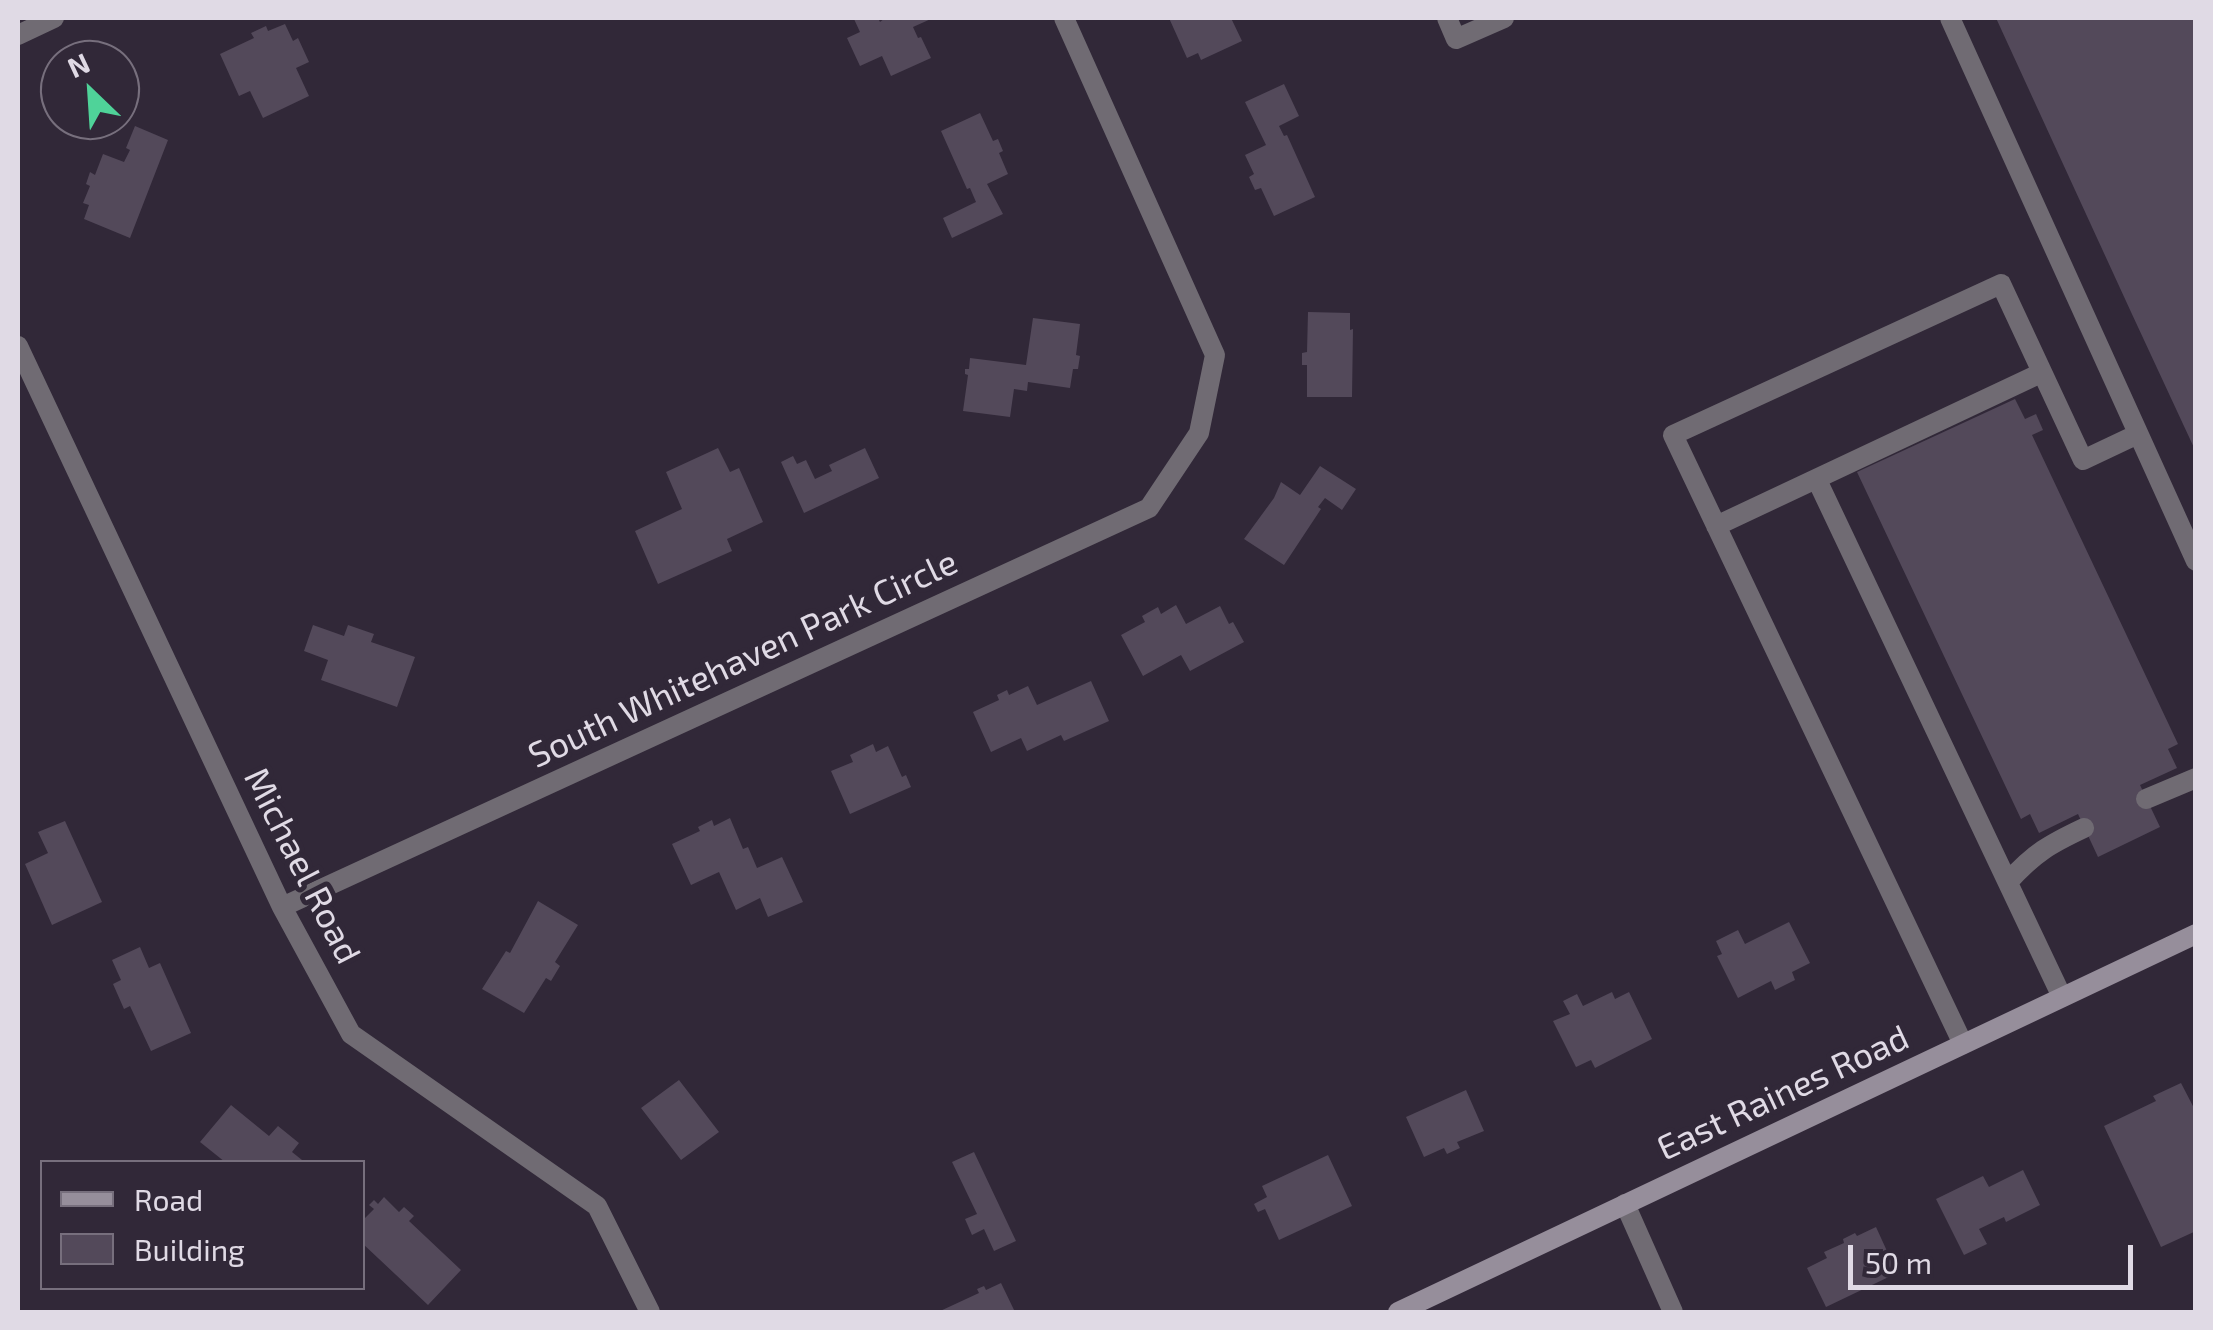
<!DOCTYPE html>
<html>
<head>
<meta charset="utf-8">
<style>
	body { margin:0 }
	#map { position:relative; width:2213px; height:1330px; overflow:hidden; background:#312838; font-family:"Exo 2",sans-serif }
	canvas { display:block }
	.frame { position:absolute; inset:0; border:20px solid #e0dae5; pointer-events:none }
	.legend { position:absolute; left:40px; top:1160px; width:325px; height:130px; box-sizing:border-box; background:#312838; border:2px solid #776f7d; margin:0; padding:12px 18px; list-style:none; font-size:30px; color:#e0dae5 }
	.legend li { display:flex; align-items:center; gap:20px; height:50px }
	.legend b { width:50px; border:2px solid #776f7d }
	.north { position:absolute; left:40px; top:40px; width:100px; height:100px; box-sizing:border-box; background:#312838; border:2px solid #776f7d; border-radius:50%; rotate:335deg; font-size:28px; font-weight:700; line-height:40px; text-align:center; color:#e0dae5 }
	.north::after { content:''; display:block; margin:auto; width:35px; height:45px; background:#4fd399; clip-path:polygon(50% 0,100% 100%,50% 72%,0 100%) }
	.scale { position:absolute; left:1848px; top:1245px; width:285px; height:45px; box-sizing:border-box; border:5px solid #e0dae5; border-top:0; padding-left:12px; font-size:30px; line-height:35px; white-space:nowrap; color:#e0dae5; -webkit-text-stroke:8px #312838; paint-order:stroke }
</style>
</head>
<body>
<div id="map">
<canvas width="2213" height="1330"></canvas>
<div class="frame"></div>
<ul class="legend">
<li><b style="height:12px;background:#968e9b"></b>Road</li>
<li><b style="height:28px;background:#53495a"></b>Building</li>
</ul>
<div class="north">N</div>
<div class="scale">50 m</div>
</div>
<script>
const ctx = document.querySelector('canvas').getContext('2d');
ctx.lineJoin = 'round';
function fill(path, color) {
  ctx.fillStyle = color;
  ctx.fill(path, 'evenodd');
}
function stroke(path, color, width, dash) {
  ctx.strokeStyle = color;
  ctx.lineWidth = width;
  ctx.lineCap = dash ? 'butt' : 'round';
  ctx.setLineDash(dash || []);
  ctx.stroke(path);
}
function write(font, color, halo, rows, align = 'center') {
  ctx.font = font + ' "Exo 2",sans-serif';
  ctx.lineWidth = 10;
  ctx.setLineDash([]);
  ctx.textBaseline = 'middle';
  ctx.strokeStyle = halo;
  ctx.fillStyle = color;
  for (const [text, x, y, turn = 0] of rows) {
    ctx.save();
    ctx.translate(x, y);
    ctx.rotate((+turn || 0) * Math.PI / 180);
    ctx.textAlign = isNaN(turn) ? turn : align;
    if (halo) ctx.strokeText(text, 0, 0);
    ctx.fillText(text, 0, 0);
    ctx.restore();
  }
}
const building = new Path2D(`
	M857,18H878L880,22L885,18H933L913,27L918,38L921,37L931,58L891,76L882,56L860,66L847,38L860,32L854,19Z
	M1169,18H1231L1242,41L1201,60L1198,53L1187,58Z
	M1996,18H2196V452L2131,312Z
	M285,24L293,41L298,38L309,62L296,68L309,96L263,118L250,91L239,96L220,54L254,38L251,33L266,26L268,31Z
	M1284,84L1299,116L1279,126L1284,136L1287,135L1315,197L1274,216L1261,188L1255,190L1249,177L1254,174L1245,155L1266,145L1245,102Z
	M980,113L993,141L998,139L1003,151L999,153L1008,174L987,184L1003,214L952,238L943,218L976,202L970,188L967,189L941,131Z
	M135,126L168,140L130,238L84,219L89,205L83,203L90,186L86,184L90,172L95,175L103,154L124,162L130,150L126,148Z
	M1308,312L1350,313V330L1353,329L1352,397H1307V365H1302V353L1307,352Z
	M1033,318L1080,324L1076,355L1080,356L1078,369H1073L1070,388L1028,382L1027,391L1014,389L1010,417L963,411L968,375L965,374V369H969L970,358L1026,365Z
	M2015,399L2025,419L2036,414L2043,430L2032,435L2178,744L2168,749L2177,768L2140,785L2160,827L2098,857L2078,814L2039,833L2030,814L2021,819L1857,472Z
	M718,448L730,472L739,468L763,522L727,539L732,551L658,584L635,531L682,509L666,472Z
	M865,448L879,478L804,513L781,462L793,456L797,464L806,460L815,479L832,471L829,465Z
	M1320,466L1356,489L1342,510L1325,498L1318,507L1321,509L1284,565L1244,539L1274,498L1281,482L1300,495Z
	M1176,605L1186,624L1220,606L1229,624L1233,622L1244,642L1190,671L1181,655L1143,676L1121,635L1145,622L1142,616L1158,607L1161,614Z
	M313,625L344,636L348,625L374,634L371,642L415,657L397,707L321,680L328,660L304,651Z
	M1091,681L1109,721L1064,741L1061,735L1027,751L1021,738L991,752L973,712L999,700L997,695L1007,690L1009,695L1028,686L1037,705Z
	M873,744L876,752L888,746L902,777L906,775L911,787L850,814L831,771L853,762L850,755Z
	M730,818L743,849L748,847L757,868L782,857L803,902L768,917L760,898L736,910L719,872L691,885L672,844L700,831L698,827L712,820L714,826Z
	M65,821L102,902L52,925L25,864L48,853L38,832Z
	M538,901L578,925L555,962L560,966L551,981L546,978L524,1013L482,989L506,951L510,953Z
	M1789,922L1810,963L1792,972L1795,980L1775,990L1771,981L1738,998L1717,956L1722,954L1716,941L1738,930L1745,944Z
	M140,947L149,968L160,963L191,1033L151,1051L130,1006L124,1009L113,984L121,980L112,960Z
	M1612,992L1615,999L1629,992L1652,1039L1595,1068L1591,1060L1576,1067L1553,1021L1570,1014L1563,1001L1577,994L1583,1006Z
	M679,1080L719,1132L681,1160L641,1108Z
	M2181,1083L2196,1112V1231L2161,1247L2104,1126L2156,1101L2153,1096Z
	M1466,1090L1484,1131L1457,1142L1460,1148L1447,1154L1444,1148L1424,1157L1406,1117Z
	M231,1105L269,1136L278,1126L299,1143L292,1152L302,1160L300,1162H225L200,1142Z
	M974,1152L1016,1241L994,1251L984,1229L972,1235L965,1219L977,1214L952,1162Z
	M1328,1155L1352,1206L1279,1240L1265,1209L1258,1212L1254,1204L1267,1197L1262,1186Z
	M2023,1170L2040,1205L2006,1222L2004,1217L1979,1229L1987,1244L1964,1255L1936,1199L1983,1176L1989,1187Z
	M384,1197L399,1212L404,1207L414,1216L409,1221L461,1270L428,1305L362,1243V1221L374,1209L369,1205L374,1200L378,1204Z
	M1876,1227L1897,1273L1826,1307L1807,1268L1827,1258L1824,1252L1844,1243L1843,1239L1855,1233L1857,1236Z
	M1001,1283L1015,1312H938L979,1293L977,1289L984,1286L986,1290Z`);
const lane = new Path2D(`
	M1447,18L1456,39L1504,18
	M1950,18L2196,561
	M1817,480L2062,997
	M1716,526L2041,373
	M2146,799L2196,778
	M2008,882C2034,853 2050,844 2084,828
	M1963,1044L1673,435L2001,284L2083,460L2138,434
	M1625,1204L1673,1312`);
const street = new Path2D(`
	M18,35L54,18
	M18,346L282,907L351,1034L597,1206L650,1312
	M282,907L1149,508L1199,433L1215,355L1064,18`);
const secondary = new Path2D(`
	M1398,1312L2196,934`);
const streetNames = [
	["South Whitehaven Park Circle",743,659,-25],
	["Michael Road",302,866,63],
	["East Raines Road",1783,1093,-25]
];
fill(building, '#53495a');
stroke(lane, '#706b73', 20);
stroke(street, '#706b73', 20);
stroke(secondary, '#968e9b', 20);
write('35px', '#e0dae5', '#312838', streetNames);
</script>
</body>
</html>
